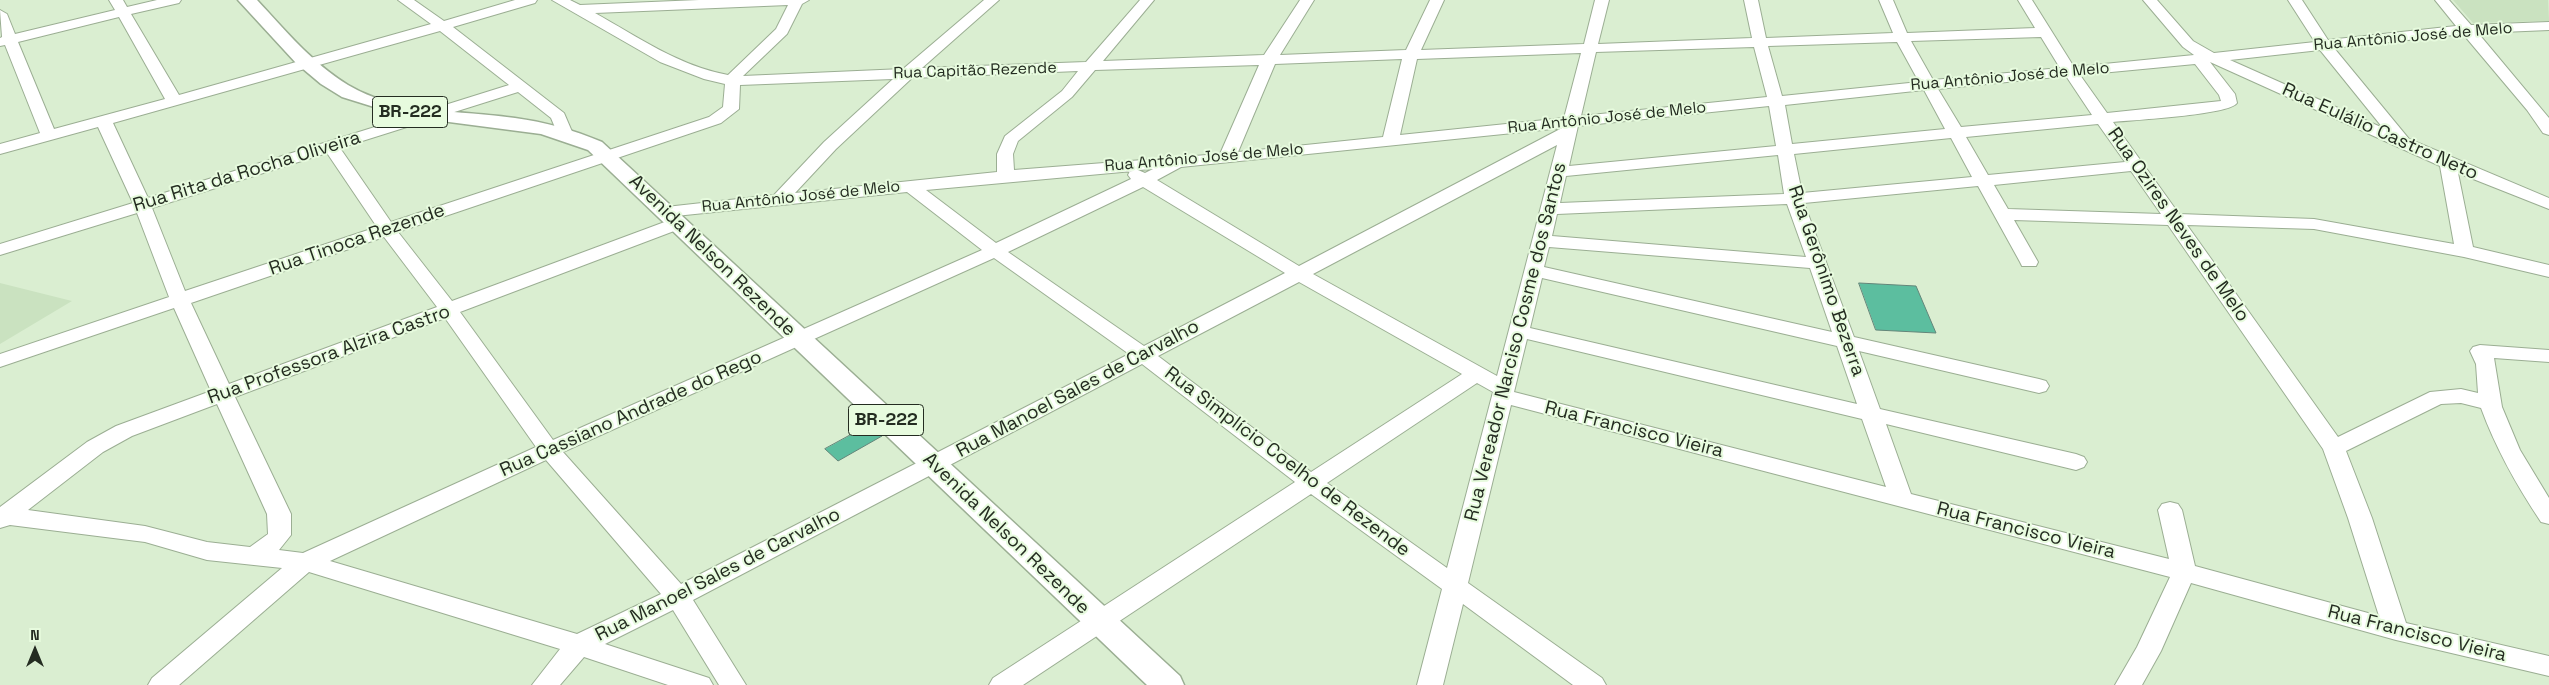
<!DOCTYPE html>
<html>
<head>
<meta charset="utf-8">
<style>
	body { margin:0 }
	#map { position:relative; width:2549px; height:685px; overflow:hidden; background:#daeed1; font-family:"Space Grotesk",sans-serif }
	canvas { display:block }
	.north { position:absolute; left:10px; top:625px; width:50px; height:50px; -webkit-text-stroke:4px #e7fbde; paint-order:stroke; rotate:0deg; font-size:14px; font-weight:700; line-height:20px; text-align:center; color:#242c21 }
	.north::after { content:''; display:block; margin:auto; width:18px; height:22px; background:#242c21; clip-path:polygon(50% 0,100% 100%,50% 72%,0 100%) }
</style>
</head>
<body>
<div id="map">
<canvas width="2549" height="685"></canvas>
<div class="north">N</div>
</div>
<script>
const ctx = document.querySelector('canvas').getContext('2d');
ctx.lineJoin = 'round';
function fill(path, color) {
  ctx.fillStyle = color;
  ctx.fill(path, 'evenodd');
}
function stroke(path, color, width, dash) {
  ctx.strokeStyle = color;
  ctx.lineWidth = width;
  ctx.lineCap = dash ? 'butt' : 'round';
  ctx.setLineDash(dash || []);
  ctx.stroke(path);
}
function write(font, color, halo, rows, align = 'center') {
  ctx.font = font + ' "Space Grotesk",sans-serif';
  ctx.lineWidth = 4;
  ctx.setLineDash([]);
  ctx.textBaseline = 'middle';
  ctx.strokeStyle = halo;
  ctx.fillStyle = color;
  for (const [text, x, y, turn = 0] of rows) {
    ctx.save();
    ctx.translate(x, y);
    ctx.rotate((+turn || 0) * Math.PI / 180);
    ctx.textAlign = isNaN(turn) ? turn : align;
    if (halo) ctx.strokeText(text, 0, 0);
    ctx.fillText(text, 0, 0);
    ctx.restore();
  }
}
const built = new Path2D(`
	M2453,0H2548L2549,21L2473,23Z
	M0,283L72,301L0,344Z`);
const building = new Path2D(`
	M1859,283L1916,286L1936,333L1876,330Z
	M869,425L882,436L838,461L825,449Z`);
const minor = new Path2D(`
	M109,0H123L127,7L157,0H181L179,3L131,14L179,95L431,24L398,0H414L444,21L515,0H537L535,3L453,27L564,113L573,134L571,137H559L551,118L518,92L340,148L391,222L709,117L723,107L725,84L704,79L660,62L552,0H570L580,5L699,0H809L802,4L787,34L743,76L903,69L984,0H999L922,68L1086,62L1140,0H1154L1103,61L1264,55L1300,0H1314L1280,55L1406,50L1430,0H1444L1421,50L1584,44L1595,0H1609L1598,44L1752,38L1744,0H1758L1766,38L1893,33L1879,0H1893L1907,33L2035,28L2018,0H2032L2074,67L2194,55L2183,47L2143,0H2157L2193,41L2214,53L2315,42L2288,0H2302L2328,40L2456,26L2435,0H2449L2471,25L2549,22V30L2478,33L2549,118V135L2543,133L2527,110L2463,34L2334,48L2409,139L2549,198V209L2458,173L2473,247L2549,265V277L2464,257L2314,229L2187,225L2338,437L2430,392L2461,389L2478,393L2476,364L2470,351L2473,347L2480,345L2549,350V362L2494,358L2502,407L2520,450L2549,498V524L2541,522C2517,486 2496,449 2481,408L2461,403L2441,404L2346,451L2372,518L2406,623L2549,656V676L2396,640L2191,583L2161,651L2142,685H2115L2137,647L2170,577L1511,405L1468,583L1602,678L1606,685H1573L1463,604L1443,685H1417L1442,589L1311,494L1023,685H989L993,678L1295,482L1142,364L693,600L746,685H719L673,610L605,644L709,678L713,685H668L584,657L560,685H532L560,649L309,572L179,685H148L152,678L282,568L207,560L145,542L10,525L0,528V507L87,442L116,426L211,391L174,308L0,367V354L169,297L137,213L0,255V244L133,203L98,127L0,154V144L40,133L5,45L0,46V38L2,37L0,10L7,14L15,34L115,10ZM788,5L776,29L728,75C679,66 638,37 595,13ZM119,17L165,99L54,129L18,42ZM440,31L509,85L148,198L113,123ZM2041,37L2060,68L1933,80L1911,41ZM1897,42L1919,82L1782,96L1768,46ZM1754,47L1767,97L1581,116L1596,52ZM2320,50L2383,128L2230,60ZM1581,53L1564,118L1400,135L1417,59ZM1402,59L1383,137L1238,152L1275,64ZM2210,62L2440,166L2454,244L2314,219L2179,214L2113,122C2133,120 2229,115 2237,103L2235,94ZM2195,64L2219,95L2221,101L2107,113L2080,75ZM1259,65L1220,154L1014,170L1013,154L1018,141L1072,97L1095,70ZM1078,71L1062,91L1005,136L997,154V172L795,193L836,149L912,78ZM2066,76L2092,115L1961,127L1938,89ZM893,79L824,142L774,195L666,207L660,208L657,212L660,216L666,217L907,192L982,250L553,440L460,312L682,228L685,224L682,220H670L452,301L398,232L721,123L739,109L740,85ZM1924,90L1945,129L1792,144L1785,105ZM1769,106L1776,146L1569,166L1578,126ZM2098,124L2125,162L1988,175L1966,137ZM1562,128L1299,266L1157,180L1181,167ZM1951,138L1972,177L1802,193L1794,154ZM1557,145L1497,376L1313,274ZM327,153L377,227L185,291L152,208ZM1778,155L1784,194L1560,203L1566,176ZM1153,169L1145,173L1138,170ZM1130,171L1128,175L1131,179L996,243L926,190L1133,171ZM2131,171L2161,214L2008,209L1994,185ZM1978,186L2020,262L2022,266H2036L2038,262L2014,220L2168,225L2323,449L2348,518L2379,616L2195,566L2182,510L2178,504L2170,502L2162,504L2158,510L2169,559L1911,494L1886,424L2076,470L2084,467L2087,462L2084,457L2076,454L1880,409L1859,351L2039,393L2046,391L2049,386L2046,381L2039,379L1854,337L1804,203ZM1143,187L1285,273L1144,346L1008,252ZM1787,204L1806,257L1552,236L1557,214ZM384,237L437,307L229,384L191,303ZM1549,247L1810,268L1832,332L1544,267ZM994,258L1129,354L681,584L563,452ZM1542,278L1837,346L1857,404L1530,328ZM1299,282L1462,374L1311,472L1158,356ZM445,318L536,447L303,553L279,550L291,535V514L235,397ZM1527,339L1862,419L1886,487L1514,392ZM1477,383L1493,392L1447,568L1327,483ZM217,404L267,514L268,534L250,547L207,542L145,526L28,510L103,452L132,436ZM546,460L661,594L577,634L330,561Z`);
const major = new Path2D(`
	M238,0H257C285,30 312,63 348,85C396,114 461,110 515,118C545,122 574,130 602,142L1180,676L1184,685H1147L588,150L541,134L403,116L342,97L321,84L296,63Z`);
const farStreetnames = [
	["Rua Antônio José de Melo",2413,37,-5],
	["Rua Capitão Rezende",975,71,-2],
	["Rua Antônio José de Melo",2010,77,-5],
	["Rua Antônio José de Melo",1607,118,-6],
	["Rua Antônio José de Melo",1204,158,-5],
	["Rua Antônio José de Melo",801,197,-6]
];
const shields = [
	[410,112,75],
	[886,420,75]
];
const shieldNames = [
	["BR-222",410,112],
	["BR-222",886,420]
];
const streetNames = [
	["Rua Eulálio Castro Neto",2380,132,24],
	["Rua Rita da Rocha Oliveira",247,172,-17],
	["Rua Ozires Neves de Melo",2178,225,55],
	["Rua Tinoca Rezende",357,240,-19],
	["Avenida Nelson Rezende",712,256,44],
	["Rua Gerônimo Bezerra",1826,281,71],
	["Rua Vereador Narciso Cosme dos Santos",1516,342,-76],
	["Rua Professora Alzira Castro",329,355,-20],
	["Rua Manoel Sales de Carvalho",1078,389,-28],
	["Rua Cassiano Andrade do Rego",631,414,-24],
	["Rua Francisco Vieira",1634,430,14],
	["Rua Simplício Coelho de Rezende",1287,462,37],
	["Rua Francisco Vieira",2026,531,14],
	["Avenida Nelson Rezende",1006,534,44],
	["Rua Manoel Sales de Carvalho",718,575,-27],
	["Rua Francisco Vieira",2417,634,14]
];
fill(built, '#cae2c0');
fill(building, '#5cbe9f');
stroke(building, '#638579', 1);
stroke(minor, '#9bae93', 2);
stroke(major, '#9bae93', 3);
fill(minor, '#fff');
fill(major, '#fff');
write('16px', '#242c21', '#e7fbde', farStreetnames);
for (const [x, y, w] of shields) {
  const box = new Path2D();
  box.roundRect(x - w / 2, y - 15.5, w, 31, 4);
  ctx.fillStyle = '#e7fbde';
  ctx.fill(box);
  stroke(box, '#242c21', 1);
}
write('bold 18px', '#242c21', null, shieldNames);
write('19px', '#242c21', '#e7fbde', streetNames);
</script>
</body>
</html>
